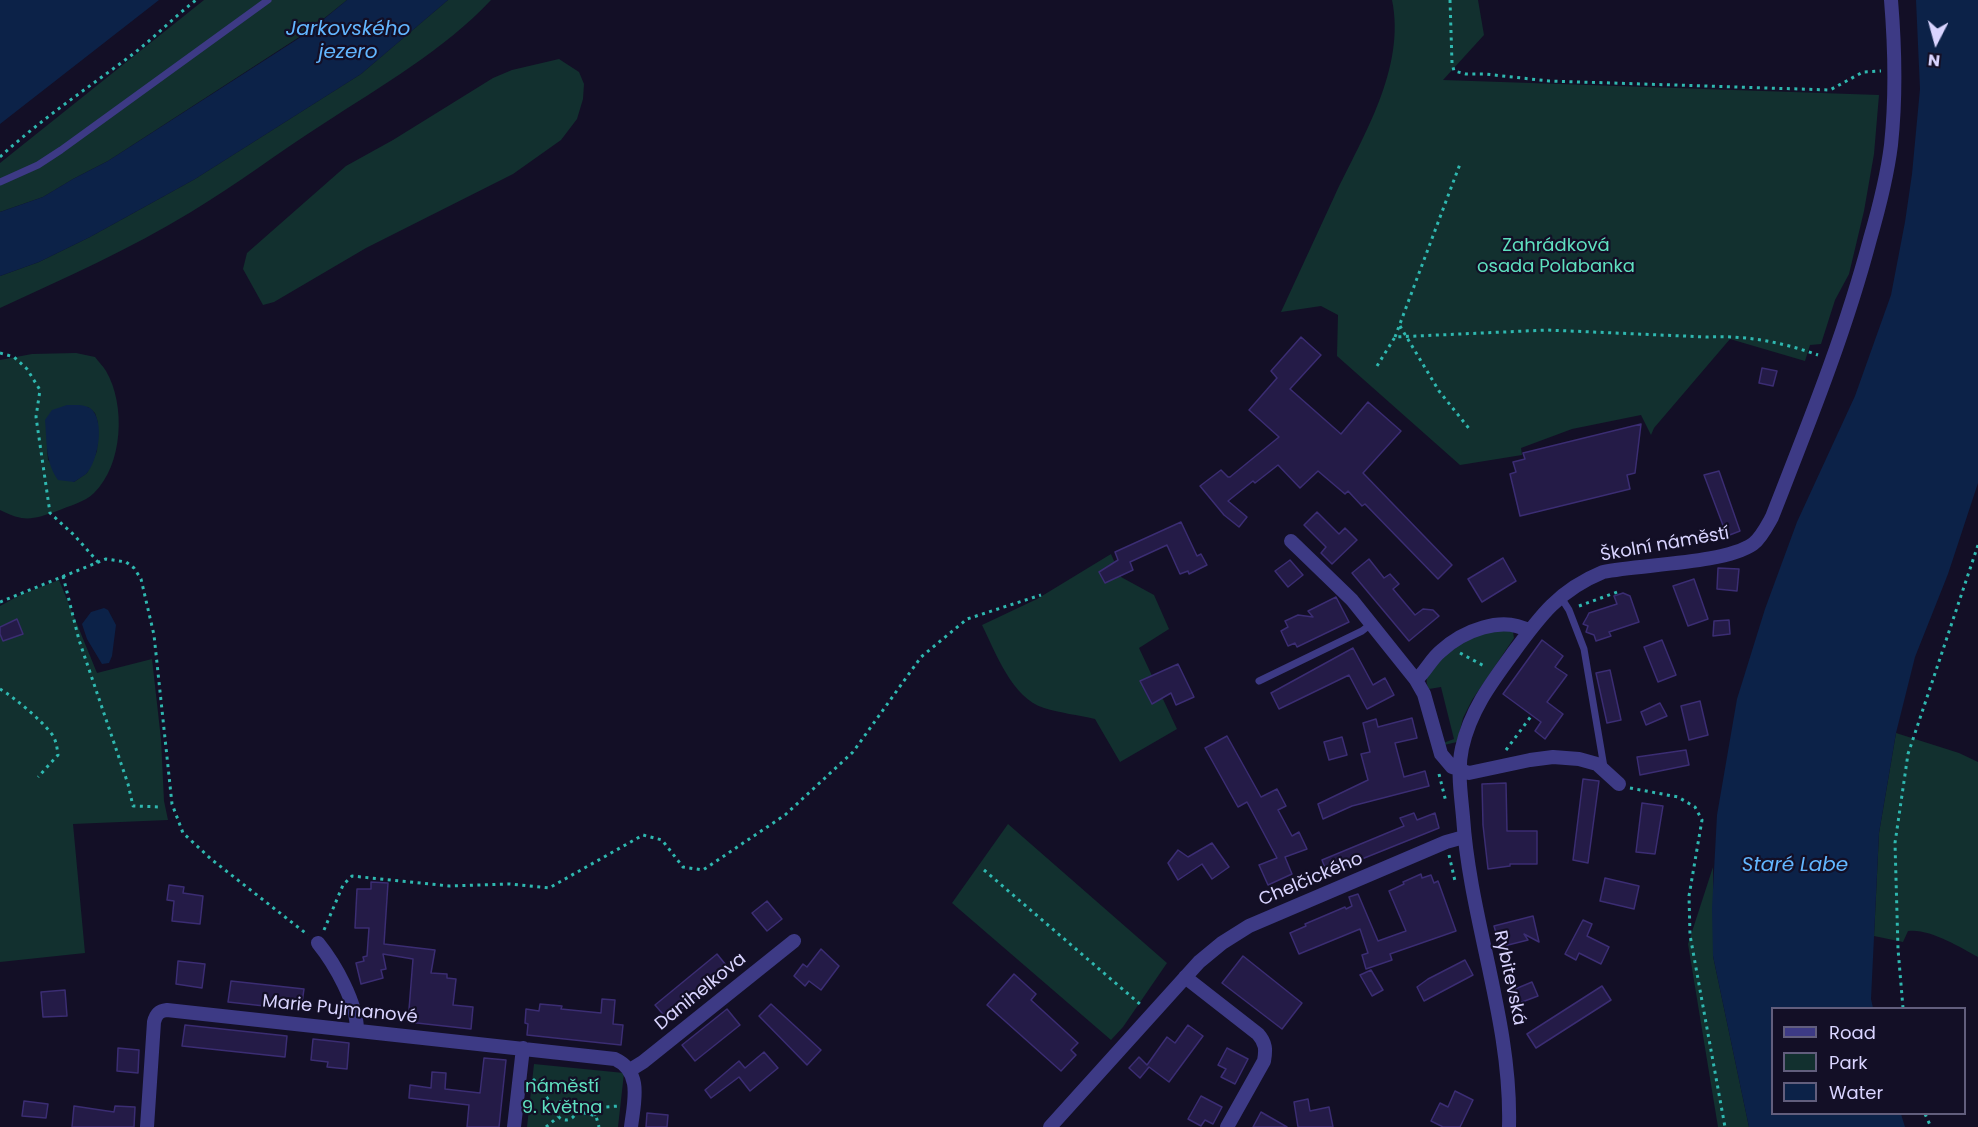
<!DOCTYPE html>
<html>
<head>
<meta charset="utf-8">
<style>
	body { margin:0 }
	#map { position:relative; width:1978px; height:1127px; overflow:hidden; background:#130f26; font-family:Poppins,sans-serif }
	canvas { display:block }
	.legend { position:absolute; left:1771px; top:1007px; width:195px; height:108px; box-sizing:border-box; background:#130f26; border:2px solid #625e7d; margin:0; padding:8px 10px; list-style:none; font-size:18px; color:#d9d4ff }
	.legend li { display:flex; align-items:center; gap:12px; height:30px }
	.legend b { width:30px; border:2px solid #625e7d }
	.north { position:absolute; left:1906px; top:12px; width:60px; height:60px; -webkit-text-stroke:4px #130f26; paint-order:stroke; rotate:186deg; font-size:16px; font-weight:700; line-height:24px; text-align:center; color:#d9d4ff }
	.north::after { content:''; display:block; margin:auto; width:21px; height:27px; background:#d9d4ff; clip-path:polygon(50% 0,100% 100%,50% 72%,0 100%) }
</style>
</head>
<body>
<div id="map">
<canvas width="1978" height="1127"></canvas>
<ul class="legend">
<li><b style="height:8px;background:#3d3a85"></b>Road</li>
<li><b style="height:16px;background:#12302f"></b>Park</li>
<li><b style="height:16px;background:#0c2248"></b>Water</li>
</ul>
<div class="north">N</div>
</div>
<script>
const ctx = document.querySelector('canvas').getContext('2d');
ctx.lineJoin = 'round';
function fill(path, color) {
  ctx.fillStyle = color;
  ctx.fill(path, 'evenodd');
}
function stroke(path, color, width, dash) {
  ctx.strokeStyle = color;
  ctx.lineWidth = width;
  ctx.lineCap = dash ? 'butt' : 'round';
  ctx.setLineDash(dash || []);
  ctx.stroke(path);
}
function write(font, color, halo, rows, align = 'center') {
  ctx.font = font + ' Poppins,sans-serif';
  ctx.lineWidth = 4.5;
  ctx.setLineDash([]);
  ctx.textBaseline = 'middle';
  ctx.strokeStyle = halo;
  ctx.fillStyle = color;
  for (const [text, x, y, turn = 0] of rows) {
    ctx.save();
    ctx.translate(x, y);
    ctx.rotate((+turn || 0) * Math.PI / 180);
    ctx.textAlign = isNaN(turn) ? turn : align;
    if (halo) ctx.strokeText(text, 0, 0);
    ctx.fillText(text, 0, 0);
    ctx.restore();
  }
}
const green = new Path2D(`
	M204,0H347L307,32L108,161L73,179L43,197L0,212V163Z
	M448,0H491C444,50 381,86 323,124C279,152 236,185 191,212C130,249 65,278 0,308V276L39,262L90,237L195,179L361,74Z
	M1392,0H1478L1484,35L1443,80L1879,95L1874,154L1864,211L1849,274L1835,300L1821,344L1810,345L1805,361L1730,339L1654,428L1651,435L1641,415L1572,429L1521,448L1522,455L1460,465L1337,356L1338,315L1321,306L1281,312C1299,273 1317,234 1335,195C1363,136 1406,68 1392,0Z
	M559,59L579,72L584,84L583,99L577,119L561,140L513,174L366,248L274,302L263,305L243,269L247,253L346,166L393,140L493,78L512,70Z
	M76,353L95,357C98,361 103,366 106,371C126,405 123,465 94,493C85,502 69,506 57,511C32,520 24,522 0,510V360L32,354ZM88,407L95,413L98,423L97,451L87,473L74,482L48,460L47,448Z
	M1111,554L1121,577L1154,595L1169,629L1139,648L1177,729L1120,762L1095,719C1078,715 1060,713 1044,708C1012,698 996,653 982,625L1037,599Z
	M59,580L97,673L152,659L161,739L164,801L168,820L73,824L85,953L0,962V606L22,594Z
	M1501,627L1513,632L1514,638L1472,700L1463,718L1457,742L1444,745L1443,743L1454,739L1441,687L1429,689C1418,671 1450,648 1465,641C1477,635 1489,632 1501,627Z
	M1896,733L1959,753L1978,762V957C1960,947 1929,928 1908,931L1903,942L1874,936L1879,833Z
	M1008,824L1167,963L1123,1027L1111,1040L952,903Z
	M1713,867V956L1749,1127H1718L1688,944Z
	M534,1064L624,1073L618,1127H527Z`);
const water = new Path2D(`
	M0,0H159L0,124Z
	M347,0H448L361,74L195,179L90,237L39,262L0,276V212L43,197L73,179L108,161L307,33Z
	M1916,0H1978V483L1948,574L1915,657L1896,733L1879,833L1871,999L1873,1008H1772V1114H1901L1905,1127H1749L1713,956L1712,908L1717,815L1737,699L1765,609L1797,522L1855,396L1891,295L1905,222L1912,174L1920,89Z
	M67,405C75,405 83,404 90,408C106,420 98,462 86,474C82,477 78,479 74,482L58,480C45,462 47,441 45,420L52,410Z
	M104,608L108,610L116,625L112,656L109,663L102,664L87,639L82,624L91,612Z`);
const building = new Path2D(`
	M1301,337L1321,355L1290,389L1341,434L1368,402L1401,431L1363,473L1452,565L1438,579L1365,504L1362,506L1348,491L1345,494L1318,471L1300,488L1278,465L1255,483L1253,481L1228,501L1247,517L1239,527L1224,515L1200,486L1221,470L1228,477H1230L1279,437L1249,410L1277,378L1271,371Z
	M1762,368L1777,371L1773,386L1759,383Z
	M1641,424L1635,473L1627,475L1630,489L1520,516L1510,474L1516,472L1513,462L1525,459L1523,453Z
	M1719,471L1740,531L1727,536L1704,475Z
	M1317,512L1339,534L1345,528L1357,540L1332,564L1321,553L1326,547L1304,525Z
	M1181,522L1197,556L1201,554L1207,565L1189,574L1188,571L1180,574L1167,545L1130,562L1133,570L1105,583L1099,572L1118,560L1115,552Z
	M1503,558L1516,581L1482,602L1468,579Z
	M1369,559L1384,578L1390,574L1399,584L1393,589L1415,615L1423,609L1433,610L1439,616L1409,641L1352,573Z
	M1290,560L1303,575L1288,587L1275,571Z
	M1718,568L1739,569L1737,591L1717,589Z
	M1694,579L1708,619L1688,626L1673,586Z
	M1623,593L1630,596L1639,622L1609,632L1611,636L1596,641L1594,635L1586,632L1588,626L1583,624L1587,617L1589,613L1617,604L1614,596Z
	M1336,597L1349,622L1297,647L1295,643L1288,646L1281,631L1288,627L1285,621L1298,615L1313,617L1308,611Z
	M17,619L23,634L3,641L0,634V627Z
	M1729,620L1730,634L1713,636L1714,621Z
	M1542,640L1563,656L1555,667L1567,675L1547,702L1563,714L1545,739L1535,731L1541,722L1503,694Z
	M1662,640L1676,675L1658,682L1644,647Z
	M1353,648L1373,685L1385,678L1394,695L1367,709L1349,675L1279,709L1271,693Z
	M1178,664L1194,697L1176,705L1171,693L1152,704L1140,681Z
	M1610,670L1621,720L1607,723L1596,673Z
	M1700,701L1708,735L1689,740L1681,706Z
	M1660,703L1667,716L1646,725L1641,712Z
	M1412,718L1417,738L1395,743L1404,777L1425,771L1429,786L1352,806L1323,819L1318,804L1368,780L1361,754L1370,752L1363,723L1376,719L1378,727Z
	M1227,736L1261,797L1277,789L1286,806L1278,810L1292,836L1299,832L1307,849L1285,857L1292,874L1268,885L1259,865L1277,858L1247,802L1238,807L1205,748Z
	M1342,737L1347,755L1329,760L1324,742Z
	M1686,750L1689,765L1640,775L1637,757Z
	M1583,779L1599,781L1588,863L1573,860Z
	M1506,783L1507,831H1537V864H1510V866L1488,869L1483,825L1482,784Z
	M1642,803L1663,806L1655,854L1636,852Z
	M1414,813L1417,820L1435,813L1439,828L1327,873L1322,860L1404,826L1400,818Z
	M1212,843L1229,867L1212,879L1202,864L1178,880L1168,863L1178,850L1188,857Z
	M1421,874L1422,878L1431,875L1434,883L1438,881L1456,931L1390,954L1392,960L1366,969L1362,955L1368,953L1360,929L1299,954L1290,933L1306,926L1305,924L1345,907L1346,909L1352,906L1349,897L1358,894L1378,941L1406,931L1389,891L1404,884L1403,882Z
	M1605,878L1639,886L1634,909L1600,901Z
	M371,882L388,883L384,944L435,950L431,973L447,974V978L456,979L453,1005L473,1007L471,1029L408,1022L413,959L383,954L386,969L381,970L383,978L361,984L356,963L364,961L363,957L367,956L369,928H355L357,889H371Z
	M169,885L184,887L183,893L203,896L200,924L172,921L174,901L167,900Z
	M767,901L782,919L767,931L752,913Z
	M1533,916L1539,942L1524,934L1528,940L1500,947L1494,926Z
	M1583,920L1592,924L1587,936L1609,947L1601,964L1579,953L1576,960L1565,954Z
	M821,949L839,966L821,990L809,981L805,986L794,976L803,964L807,967Z
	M717,954L730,970L668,1020L655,1005Z
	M1243,956L1302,1003L1282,1029L1222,983Z
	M1465,960L1473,975L1424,1001L1417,987L1428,979Z
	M178,961L205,964L202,988L176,984Z
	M1371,970L1383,990L1372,996L1360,975Z
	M1014,974L1036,994L1031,1000L1078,1043L1071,1050L1076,1055L1061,1071L987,1005Z
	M231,981L304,989L301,1010L228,1002Z
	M1532,982L1538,996L1514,1005L1508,992Z
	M1602,986L1611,1000L1536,1048L1527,1034Z
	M65,990L67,1016L43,1017L41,992Z
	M602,999L615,1000L613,1024L623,1025L621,1045L527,1035L528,1024L525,1023L526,1009L539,1011L540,1004L562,1006L561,1009L601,1013Z
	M771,1004L821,1050L807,1065L759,1016Z
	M727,1009L740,1025L695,1061L682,1045Z
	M185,1025L287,1036L285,1057L182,1046Z
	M1188,1025L1203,1036L1169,1082L1149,1067L1140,1078L1129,1068L1139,1057L1147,1065L1167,1037L1175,1043Z
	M313,1039L349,1043L347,1069L327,1067L328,1062L311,1060Z
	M118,1048L139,1050L138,1073L117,1071Z
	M1227,1048L1248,1059L1235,1084L1221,1077L1226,1069L1218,1065Z
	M764,1052L778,1068L750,1091L739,1077L711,1098L705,1090L739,1061L745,1068Z
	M484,1058L506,1060L499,1127H467L469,1105L409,1098L410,1085L431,1088L432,1072L446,1073L445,1089L480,1093Z
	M1455,1091L1473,1100L1460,1127H1443L1431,1121L1440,1103L1448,1107Z
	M1201,1096L1222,1107L1213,1124L1205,1120L1201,1126L1188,1119Z
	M1308,1099L1310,1111L1329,1107L1333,1127H1298L1294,1102Z
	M24,1101L48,1104L46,1118L22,1116Z
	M74,1106L114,1112L115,1106L135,1107L134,1127H72Z
	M1261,1112L1287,1127H1253Z
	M647,1113L668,1115L667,1127H646Z`);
const path = new Path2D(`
	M1450,0L1452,63L1454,71L1466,74H1485L1549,81L1830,90L1863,72L1881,71
	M0,157C40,120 85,90 129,57C152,40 173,18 196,0
	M1400,326L1439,391L1471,431
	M1395,337L1460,164
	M0,353L14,357L27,369L40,390L36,417L50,513L74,535L98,562
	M1377,366L1395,337L1547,330L1706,337C1745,335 1782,342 1818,355
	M63,576L79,640L128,784L133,806L161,807
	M0,602L106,559L126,562L134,568L141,579L154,635L172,804L183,833L211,859L308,935
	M1579,606L1620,591
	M1460,653L1486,667
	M0,689C15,698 40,719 51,733C56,739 57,747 58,755L38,777
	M1506,750L1532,715
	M1439,774L1446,802
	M1630,788L1678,797L1695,807L1702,820L1689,896L1690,935L1725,1127
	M1449,855L1455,881
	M984,870L1141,1005
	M324,930L343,885L352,876L449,886L510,884L549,888L643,835L662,840L683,867L703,870L785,815L853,752L921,657L967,619L1041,595
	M1903,1008L1898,949L1895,843L1908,754L1978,545
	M533,1079C542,1087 545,1100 557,1107
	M556 1110a10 10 0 1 1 20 0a10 10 0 1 1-20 0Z
	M576,1111L596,1116L599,1127
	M1925,1114L1931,1127
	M594,1115L605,1107L619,1106
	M546,1127L558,1117`);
const service = new Path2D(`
	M0,182L38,165L61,150L268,0
	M1560,596L1569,610L1584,649L1604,767
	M1259,681L1362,631L1371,624`);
const minor = new Path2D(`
	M1291,541L1352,600L1416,680L1424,694L1441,754L1452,767L1469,773L1530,760L1553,757L1579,759L1597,764L1619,784
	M1416,680C1426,671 1431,659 1441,651C1463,631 1502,615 1529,631
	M318,943C335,964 357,1003 357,1030
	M1185,977L1258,1034C1266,1043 1266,1050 1264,1061L1227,1127
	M630,1070L643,1062L794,941
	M147,1127L154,1022C156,1014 159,1011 167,1010L615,1059C643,1072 634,1102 631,1127
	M514,1127L523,1048
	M1050,1127L1199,962L1222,943L1249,926L1446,842L1464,837
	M1509,1127C1512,1022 1470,921 1463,817C1461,794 1457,771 1462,748C1470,711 1491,683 1513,653C1540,616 1559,590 1603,572C1641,564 1724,564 1753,544C1761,538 1767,526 1772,517C1808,425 1845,334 1870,239C1879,208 1887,177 1891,145C1896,98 1895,48 1891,0`);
const parkNames = [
	["Zahrádková",1556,246],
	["osada Polabanka",1556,267],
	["náměstí",562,1087],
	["9. května",562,1108]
];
const streetNames = [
	["Školní náměstí",1665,545,-10],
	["Chelčického",1311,880,-23],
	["Rybitevská",1509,978,78],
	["Danihelkova",701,992,-39],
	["Marie Pujmanové",340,1010,6]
];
const waterNames = [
	["Jarkovského",348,30],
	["jezero",348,53],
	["Staré Labe",1795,866]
];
fill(green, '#12302f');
fill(water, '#0c2248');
fill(building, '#241b47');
stroke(building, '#3b2d73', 1.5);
stroke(path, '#2fb8b0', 3, [3, 4.5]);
stroke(service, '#3d3a85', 7);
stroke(minor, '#3d3a85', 14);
write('18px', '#5fe0c0', '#130f26', parkNames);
write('18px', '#d9d4ff', '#130f26', streetNames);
write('italic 20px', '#62b6ff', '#130f26', waterNames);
</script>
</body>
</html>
